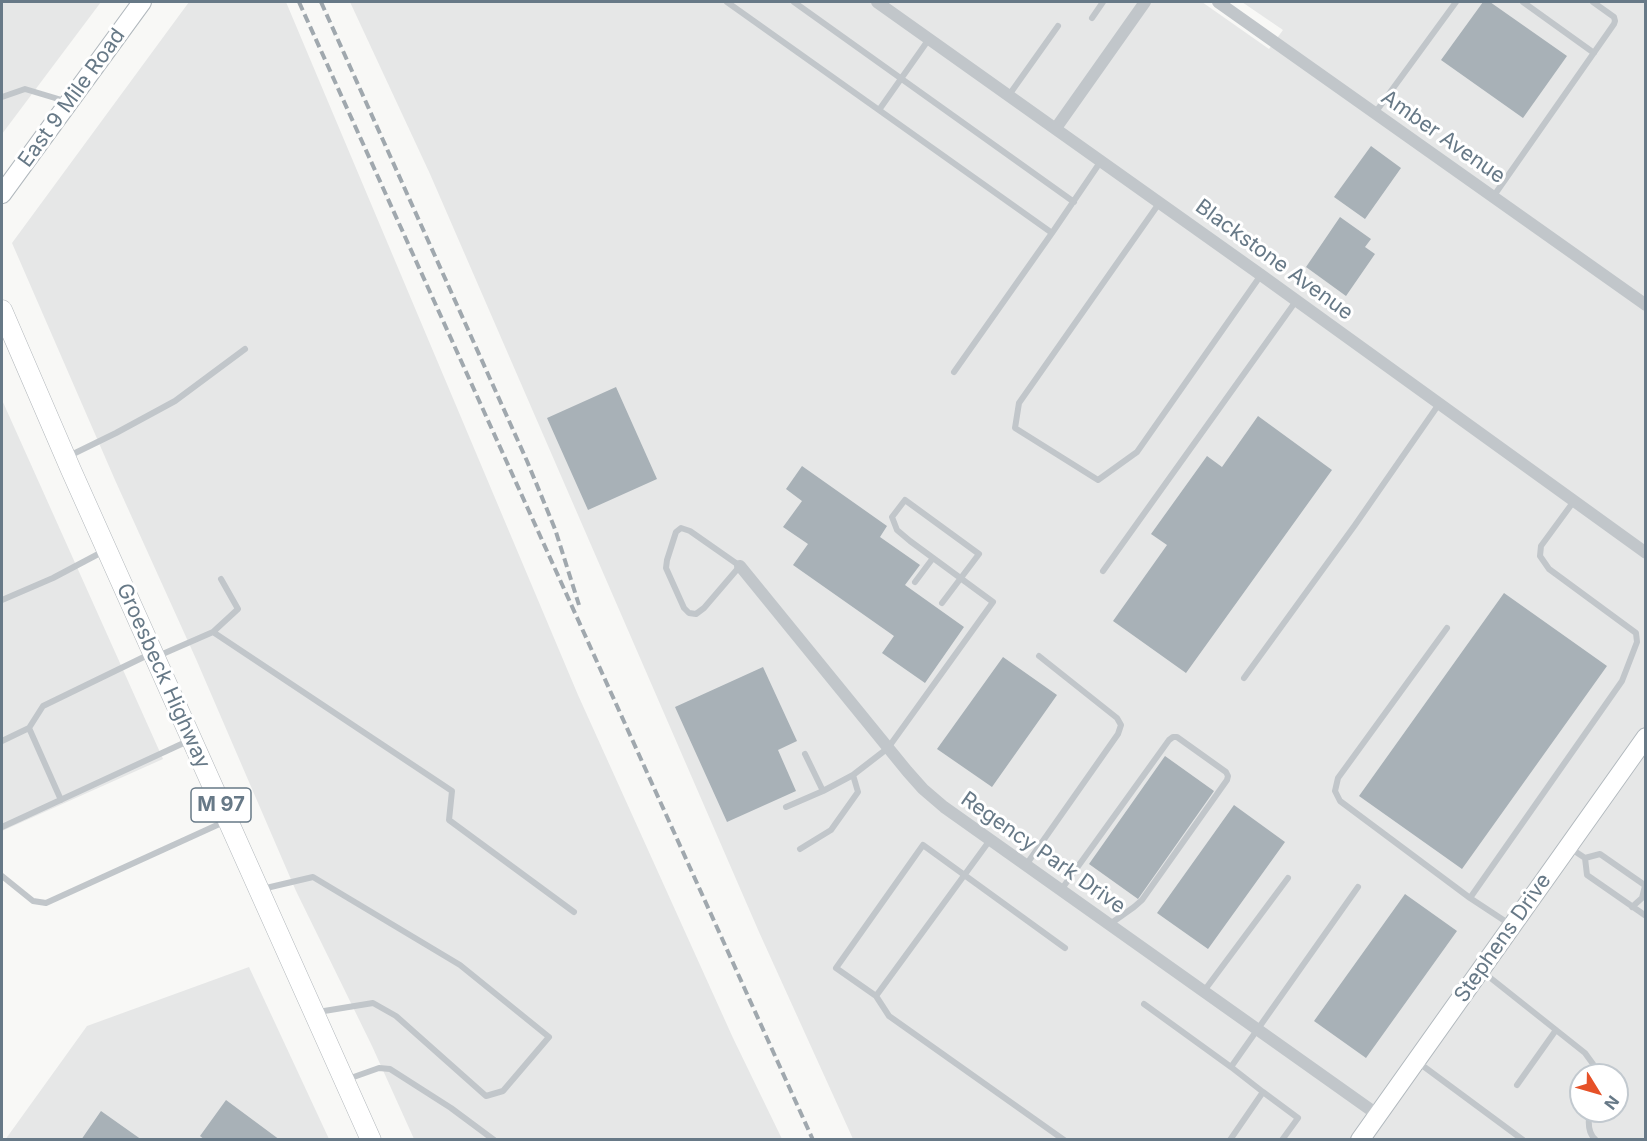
<!DOCTYPE html>
<html>
<head>
<meta charset="utf-8">
<style>
	body { margin:0 }
	#map { position:relative; width:1647px; height:1141px; overflow:hidden; background:#f8f8f6; font-family:Inter,sans-serif }
	canvas { display:block }
	.frame { position:absolute; inset:0; border:3px solid #677987; pointer-events:none }
	.north { position:absolute; left:1569px; top:1063px; width:60px; height:60px; box-sizing:border-box; background:#fff; border:2px solid #c2c9cf; border-radius:50%; rotate:127deg; font-size:16px; font-weight:700; line-height:24px; text-align:center; color:#677987 }
	.north::after { content:''; display:block; margin:auto; width:21px; height:27px; background:#e65128; clip-path:polygon(50% 0,100% 100%,50% 72%,0 100%) }
</style>
</head>
<body>
<div id="map">
<canvas width="1647" height="1141"></canvas>
<div class="frame"></div>
<div class="north">N</div>
</div>
<script>
const ctx = document.querySelector('canvas').getContext('2d');
ctx.lineJoin = 'round';
function fill(path, color) {
  ctx.fillStyle = color;
  ctx.fill(path, 'evenodd');
}
function stroke(path, color, width, dash) {
  ctx.strokeStyle = color;
  ctx.lineWidth = width;
  ctx.lineCap = dash ? 'butt' : 'round';
  ctx.setLineDash(dash || []);
  ctx.stroke(path);
}
function write(font, color, halo, rows, align = 'center') {
  ctx.font = font + ' Inter,sans-serif';
  ctx.lineWidth = 6;
  ctx.setLineDash([]);
  ctx.textBaseline = 'middle';
  ctx.strokeStyle = halo;
  ctx.fillStyle = color;
  for (const [text, x, y, turn = 0] of rows) {
    ctx.save();
    ctx.translate(x, y);
    ctx.rotate((+turn || 0) * Math.PI / 180);
    ctx.textAlign = isNaN(turn) ? turn : align;
    if (halo) ctx.strokeText(text, 0, 0);
    ctx.fillText(text, 0, 0);
    ctx.restore();
  }
}
const built = new Path2D(`
	M2,2H101L2,134Z
	M189,2H286L578,695L733,1038L782,1139H414L372,1046L296,891L196,659L115,480L12,243Z
	M350,2H1202L1269,49L1283,30L1242,2H1645V1139H853L759,932L430,174ZM1581,1075H1617V1111H1581Z
	M2,400L163,759L2,831Z
	M249,967L329,1139L5,1140L87,1026Z`);
const building = new Path2D(`
	M1483,2H1490L1567,56L1523,118L1441,60Z
	M1371,146L1401,168L1365,219L1334,197Z
	M1340,217L1371,239L1365,247L1375,254L1346,296L1306,267Z
	M616,387L657,479L588,510L547,418Z
	M1258,416L1332,470L1186,673L1113,621L1167,545L1151,534L1207,456L1222,467Z
	M802,466L887,526L880,537L920,565L905,585L964,627L925,683L882,653L894,636L793,565L808,544L783,527L802,501L786,489Z
	M1504,593L1607,666L1462,869L1359,796Z
	M1003,657L1057,695L992,787L937,749Z
	M763,667L797,741L778,750L796,791L727,822L675,707Z
	M1165,756L1214,791L1138,899L1089,864Z
	M1234,805L1285,842L1208,949L1157,913Z
	M1405,894L1457,931L1366,1058L1314,1021Z
	M226,1100L280,1140H205L200,1136Z
	M101,1111L142,1140H81Z`);
const lane = new Path2D(`
	M727,2L1052,233L1101,161
	M794,2L1074,202
	M1523,2L1594,53
	M1092,18L1103,2
	M1009,95L1058,26
	M2,97L25,89L65,101
	M879,110L929,39
	M1375,113L1456,2
	M1493,197L1614,24L1615,21L1614,17L1593,2
	M1160,202L1019,403L1015,428L1098,480L1137,452L1261,275
	M954,372L1052,233
	M69,456L116,433L175,401L245,349
	M681,528L690,531L740,566L704,608L696,614L689,613L684,608L666,568L667,560L676,532Z
	M1103,571L1296,301
	M915,582L933,558
	M2,600L53,578L104,551
	M1447,628L1338,778L1335,791L1340,801L1470,898
	M213,632L238,609L221,579
	M158,656L213,632L452,791L449,820L574,912
	M1244,678L1355,525L1439,404
	M2,741L29,728
	M805,754L823,791
	M61,800L29,728L43,706L150,654
	M786,807L823,791L853,775L888,748L993,602L910,541L897,530L892,517L905,500L979,554L942,603
	M2,827L188,741
	M990,840L876,996L889,1016L1064,1140
	M1570,848L1585,858L1600,854L1646,886
	M800,849L831,830L858,792L853,775
	M1585,858L1587,875L1646,916
	M1026,865L1118,734L1121,725L1117,718L1039,656
	M2,876L33,901L46,903L226,821
	M262,889L313,877L460,965L549,1037L503,1091L486,1096L396,1016L373,1003L318,1012
	M1061,890L1169,740L1173,737H1177L1226,772L1228,776L1227,780L1142,900L1134,907L1110,924
	M1632,907L1642,898L1645,886
	M1511,925L1470,898L1622,681L1637,642L1636,633L1549,569L1540,556L1541,546L1574,501
	M1483,972L1585,1053L1593,1064L1596,1075
	M1204,991L1288,878
	M876,996L836,968L923,845L1065,948
	M1144,1004L1231,1067
	M1419,1063L1523,1140
	M348,1079L379,1068L390,1069L451,1108L494,1140
	M1517,1085L1556,1030
	M1263,1092L1298,1118L1282,1140
	M1590,1111C1588,1121 1587,1133 1596,1140
	M1230,1140L1263,1092L1231,1067L1358,887`);
const street = new Path2D(`
	M877,2L1261,275L1646,553
	M1218,2L1646,305
	M1056,128L1145,2
	M740,566L907,771L923,789L944,807L1378,1115`);
const secondary = new Path2D(`
	M2,194L142,2
	M1360,1140L1646,737`);
const primary = new Path2D(`
	M2,310L71,470L371,1140`);
const rail = new Path2D(`
	M299,2L813,1140
	M321,2L527,461L555,529L579,605`);
const shields = [
	[221,805,60]
];
const shieldNames = [
	["M 97",221,805]
];
const streetNames = [
	["East 9 Mile Road",72,98,-54],
	["Amber Avenue",1443,137,35],
	["Blackstone Avenue",1274,260,36],
	["Groesbeck Highway",163,676,66],
	["Regency Park Drive",1043,853,35],
	["Stephens Drive",1503,938,-55]
];
fill(built, '#e6e7e7');
fill(building, '#a8b1b7');
stroke(secondary, '#b1b8bd', 20);
stroke(primary, '#b3b8bc', 21);
stroke(lane, '#c1c6ca', 6);
stroke(street, '#c1c6ca', 12);
stroke(secondary, '#fff', 18);
stroke(primary, '#fff', 20);
stroke(rail, '#a0a8ae', 4, [9, 4.5]);
for (const [x, y, w] of shields) {
  const box = new Path2D();
  box.roundRect(x - w / 2, y - 17, w, 34, 4.5);
  ctx.fillStyle = '#fff';
  ctx.fill(box);
  stroke(box, '#677987', 1.5);
}
write('bold 20px', '#677987', null, shieldNames);
write('21px', '#677987', '#fff', streetNames);
</script>
</body>
</html>
